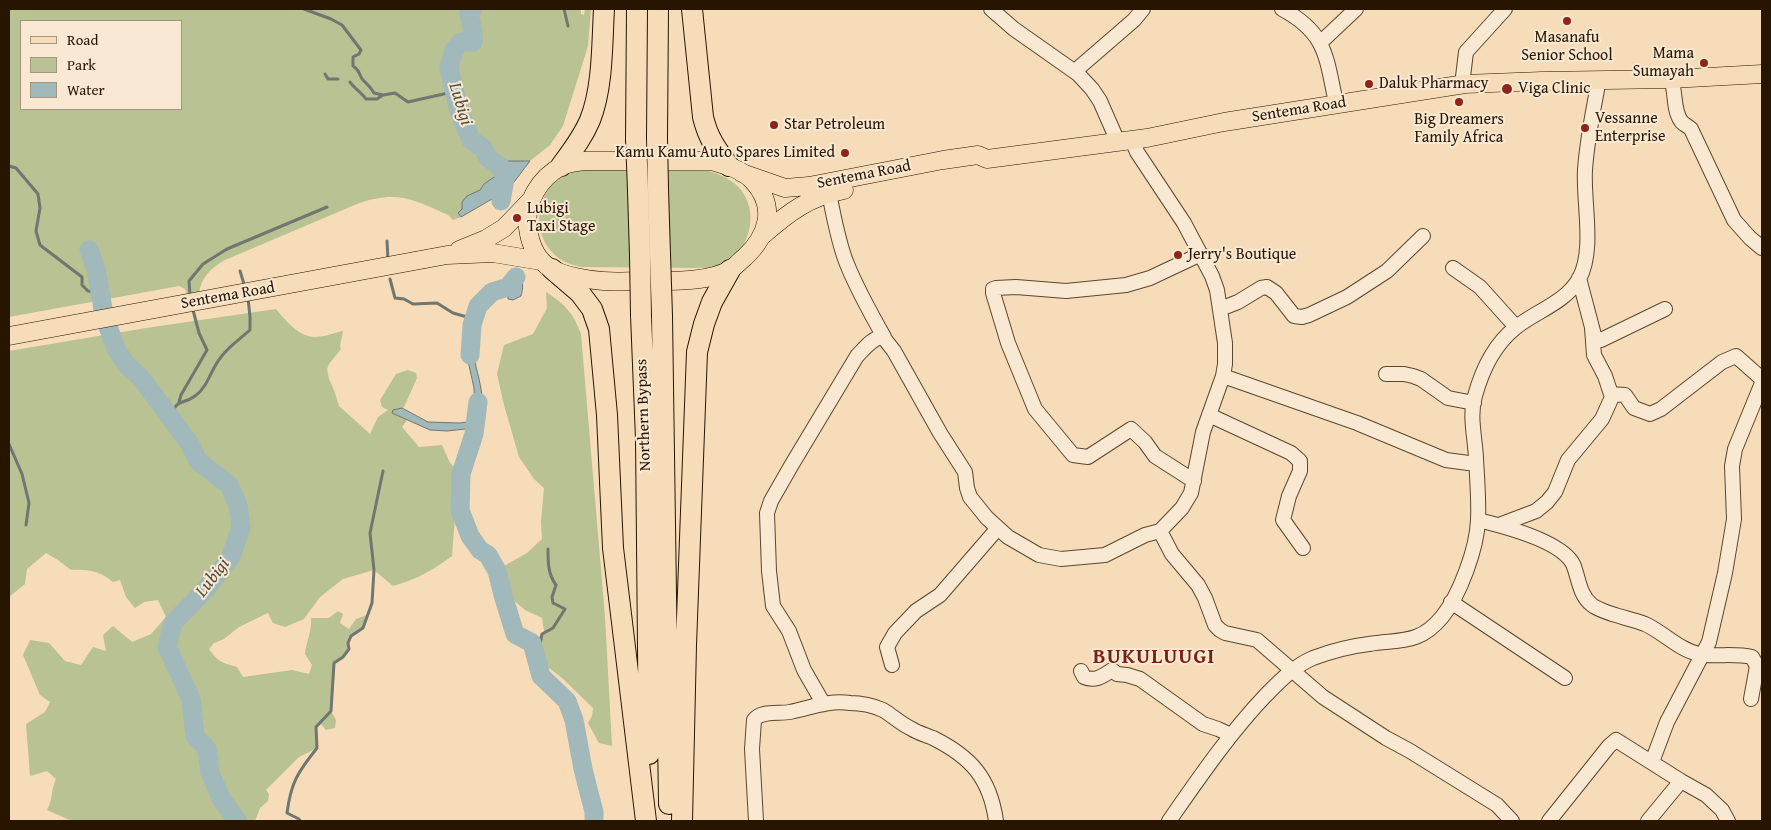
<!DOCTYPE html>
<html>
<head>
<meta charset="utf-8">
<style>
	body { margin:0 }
	#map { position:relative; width:1771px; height:830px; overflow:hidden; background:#f6dcb9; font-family:"Gentium Book Plus",serif }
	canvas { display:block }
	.frame { position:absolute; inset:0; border:10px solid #271500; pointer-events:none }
	.legend { position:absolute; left:20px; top:20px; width:162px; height:90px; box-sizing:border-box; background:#f9e8d2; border:1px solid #a5947e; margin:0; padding:6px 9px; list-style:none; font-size:15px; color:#271500 }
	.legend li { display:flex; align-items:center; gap:10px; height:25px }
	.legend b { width:25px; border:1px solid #a5947e }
</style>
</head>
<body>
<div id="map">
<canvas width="1771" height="830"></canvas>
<div class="frame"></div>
<ul class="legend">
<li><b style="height:6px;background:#f6dcb9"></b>Road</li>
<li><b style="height:14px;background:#b8c292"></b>Park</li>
<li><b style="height:14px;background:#a1b9ba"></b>Water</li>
</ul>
</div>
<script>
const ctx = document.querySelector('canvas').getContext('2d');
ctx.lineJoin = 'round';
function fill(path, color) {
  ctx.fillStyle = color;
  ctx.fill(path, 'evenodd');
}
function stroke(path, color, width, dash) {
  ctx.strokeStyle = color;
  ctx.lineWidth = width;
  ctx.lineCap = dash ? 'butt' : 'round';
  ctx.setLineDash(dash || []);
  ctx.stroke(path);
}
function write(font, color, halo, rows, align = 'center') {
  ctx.font = font + ' "Gentium Book Plus",serif';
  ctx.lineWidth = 4;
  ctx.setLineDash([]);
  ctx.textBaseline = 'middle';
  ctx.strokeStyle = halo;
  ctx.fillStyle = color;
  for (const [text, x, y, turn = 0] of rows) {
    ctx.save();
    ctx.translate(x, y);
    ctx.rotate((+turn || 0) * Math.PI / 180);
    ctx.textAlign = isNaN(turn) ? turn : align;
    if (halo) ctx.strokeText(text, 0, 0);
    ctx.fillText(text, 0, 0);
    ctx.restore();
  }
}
const green = new Path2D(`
	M9,9H581V14L584,15L585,9H591L588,46L563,126L550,145L530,161H500L494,163L498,166L497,175L484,184L480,190L467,196L462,202V209L458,213L461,217L453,220L448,215C413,199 396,190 357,204L225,260C211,268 202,276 199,293L188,295L185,289L179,286L9,317ZM21,21H181V109H21Z
	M579,170L709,171C718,174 726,177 734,183C760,203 754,247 725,263C721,265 715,266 711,268L580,267C575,265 569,264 565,262C536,247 531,208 552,185C559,177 569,174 579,170Z
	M546,292C564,303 574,314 581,334L605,617L612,746L599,743L589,725L588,723L592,716L593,708L562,678L544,664L534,642L544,631L542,618L525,610L498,587L504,566L527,553L542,539L541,522L544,488L534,479L519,457L504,405L497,374L504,345L533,334L547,308Z
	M276,309C285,320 299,337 315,337C324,337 334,333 343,331L340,346L341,349L329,364L327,369L329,379L334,390L339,406L370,434L378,417L388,410L382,407L380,400L396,374L408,370L416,373L417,378L404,407L392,413L407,420L402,427L419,447L442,445L450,463L461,474L460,510L455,517L452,556C432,571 417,579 393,586L374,570L343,579L320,597L304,619L285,627L273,623L268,613L239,627L224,639L214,643L209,649C218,662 223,663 237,667L243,677L292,670L309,674L312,665L305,654C306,642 312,631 311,618H329L338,611L343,614L340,623L349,629L356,619L367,615C366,619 365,624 363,627C357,637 346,634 349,649L343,657L334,663L331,711L336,720L335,728L326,730L320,723L316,727L317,748L299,757L266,790L269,794L268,801L260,808L255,821H72L47,810C53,800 51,789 56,779L47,771L30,776L26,724L45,712L50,702L40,695L23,655L30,640L49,643L65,661L81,665L93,647L106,651L103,635L113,626L132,642L151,634L166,617L158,600L144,602L135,608L126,597L120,580L113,582C100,571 88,569 71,570L58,560L46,553L27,569L25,584L9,597V351L146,328Z`);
const water = new Path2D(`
	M500,161H530L508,190L505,199L495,201L492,199L461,217L458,213L462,209V202L467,196L480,190L484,184L497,175L498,166L494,163Z
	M519,275C524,281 523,289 521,296L513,300L508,299L507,283L511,277Z
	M469,327C477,336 473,351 475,362C478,376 483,391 482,405C482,413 478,421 474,428L447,431L430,430L392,413L393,410L402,408L428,422L459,423L475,421L474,388L468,361L467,334L466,328Z
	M579,745L586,754V781L596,786L591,799C585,791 589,786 586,780C577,761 574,768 579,745Z`);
const stream = new Path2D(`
	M304,9L331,19L342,25L361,50L359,54L353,57V66C361,71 358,74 363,80C368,85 370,86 374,93L383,95L395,93L408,102L448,93L455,94
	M564,9L568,26
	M325,74L328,79H338
	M350,82C353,87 362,93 366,99H377L383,95
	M9,166L16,168L38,194L40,208L36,231L40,245L82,277V285L88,291L100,292
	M387,241L388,261
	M240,271L244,284
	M390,279L395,298L404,299L413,304L437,303L453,313L467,317L473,323
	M190,295L189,281L203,264L227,249L327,207
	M179,402L181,395L207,350L199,333L193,310
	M171,418C177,396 182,406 195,396C208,387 211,369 221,357C229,346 240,339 250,330V317L248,298
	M9,444L22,474L29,503L26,525
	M534,652L540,645L542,634L553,628L565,609L553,603L552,597L556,585C548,574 548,563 548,549
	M300,821L299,819L287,813C291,782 298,772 317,748L316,727L331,711L334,663L343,657L349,649L348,643L351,636L363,628L372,603L374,570L370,533L383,471`);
const river = new Path2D(`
	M473,9L469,12C470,24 475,30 473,42H461L454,50L449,68L459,111L471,140L483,148L488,158L501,167L505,179L501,201
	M89,250L96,269L103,309
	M107,324L117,351L127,365L142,379L190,444L198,461L229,485L238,505L241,527L231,557L206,589L173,623L167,647L191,699L195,736L207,749L210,773L222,800L238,821
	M470,355L472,325L478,306L492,292L508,287L516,277
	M478,402L474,434L461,474L460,510L470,536L480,550L488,555L497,571L503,595L515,634L532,643L541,676L567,701L574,720L583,769L594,812V821`);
const minor = new Path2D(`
	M991,9L1014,29L1078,74L1092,89L1100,101L1118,142
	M1282,9C1327,33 1326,57 1336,103
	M1321,42L1356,9
	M1075,71L1134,20L1143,9
	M1671,79C1676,92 1673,110 1681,121C1683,124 1688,126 1691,129L1734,220L1750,238L1762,248
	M1462,85L1466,52L1505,9
	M1132,140L1137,152L1184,223L1212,276L1217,290L1225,343V364L1223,376L1203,432L1191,493L1182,508L1160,531
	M829,193C834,217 838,242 847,264C857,289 871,314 884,337
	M1453,268L1480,287L1516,327
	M1579,278L1594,335L1597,339L1601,340L1665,309
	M1220,309L1238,302L1261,288L1267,287L1276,293L1294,316L1302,317L1309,315L1347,297L1387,271L1423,236
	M1386,374H1404L1413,376L1421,379L1448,398L1474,403
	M1223,376L1357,423L1446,460L1476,464
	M1611,394L1625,395L1634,408L1650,414L1661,409L1722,362L1736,356L1762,379
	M1209,415L1291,453L1300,461V471L1289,496L1283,520L1303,548
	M1194,481L1155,456L1145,442L1131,429L1088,457L1073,455L1035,409L1008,343L993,293V289L996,288L1016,287L1066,291L1126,285L1150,278L1201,254
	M1478,520C1503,526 1561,541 1573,564C1579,578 1579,595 1592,605C1604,614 1630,618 1645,624C1663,632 1679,650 1699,654C1716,657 1735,653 1752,657L1757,666L1751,699
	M1499,525L1536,511L1547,502L1555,492L1568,460L1602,419L1612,397L1605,376L1594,355L1592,328
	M1451,602L1565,678
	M892,665L887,647L895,633L916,611L940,595L998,528
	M1081,671L1084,677C1095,682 1103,676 1112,670L1117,674L1127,675L1140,679L1203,724L1218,729L1231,735
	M823,703L804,670L789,631L773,606L769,571L767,513L771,501L791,466L857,356C864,349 873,337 883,337L894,351L940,433L965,472L967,488L970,497L987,518L1008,537L1039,555L1061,559L1105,555L1145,535L1160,531L1172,554L1198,585L1205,598L1215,625L1220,630L1225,633L1257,640L1323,697L1386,738L1410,751L1497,805L1512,821
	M1652,762L1667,722L1709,642L1725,573L1734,519L1732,466L1735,449L1762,383
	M756,821L752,749L754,720C761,710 779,714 790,712C811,708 827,700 850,703C860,703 874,706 883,710C893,716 901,724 912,729C918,733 926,735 933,738C971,757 990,778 996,821
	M1169,821C1199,778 1229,734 1265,696C1279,682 1294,666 1313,658C1329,652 1352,646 1369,644C1400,639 1419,645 1442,617C1460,595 1477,548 1478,520C1479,500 1477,478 1476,458C1475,437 1469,416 1475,396C1482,370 1494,345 1515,328C1536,311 1565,303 1579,279C1595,250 1583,202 1585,170C1587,140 1593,110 1599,80
	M1549,821L1609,746L1616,740L1681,781L1706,795L1722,810L1728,821
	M1648,821L1681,781`);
const major = new Path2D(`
	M585,161H712C726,165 743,170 753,181C777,207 768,235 745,257C740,261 736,266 731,269C710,283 666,281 641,281C629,281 616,282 603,281C588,280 565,276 552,269C537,261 530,244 528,228C524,203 540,177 562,166C570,162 577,162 585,161Z
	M742,173L785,188L809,186L943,160L978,155L987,159L1147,138L1224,122L1465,84L1542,81L1671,79L1762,74
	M763,235C789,212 809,197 844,190
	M459,250L486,239L504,228L531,200
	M9,336L447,255L493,253L541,261`);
const highway = new Path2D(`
	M692,9L703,117C708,138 716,149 729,166
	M657,138L658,9
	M636,139L637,9
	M561,166C572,151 583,137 590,120C603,88 602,43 604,9
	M658,189L660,254
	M638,190L640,255
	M552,269L580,293L592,309L599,329L607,415L613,548L646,821
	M641,315L646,439L649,754
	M662,316L669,804
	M682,821L686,645L697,352L704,324L712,302L730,270`);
const highwayBridge = new Path2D(`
	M657,138L658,189
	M636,139L638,190
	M660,254L662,316
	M640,255L641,315`);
const markers = [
	[1567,21,5,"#8f2418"],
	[1704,63,5,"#8f2418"],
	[1369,84,5,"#8f2418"],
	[1507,89,6,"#8f2418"],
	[1459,102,5,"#8f2418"],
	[774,125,5,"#8f2418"],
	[1585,128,5,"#8f2418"],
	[845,153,5,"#8f2418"],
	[517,218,5,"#8f2418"],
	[1178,255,5,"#8f2418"]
];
const poiNames = [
	["Masanafu",1567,38,"center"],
	["Senior School",1567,56,"center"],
	["Mama",1694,54,"right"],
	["Sumayah",1694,72,"right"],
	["Daluk Pharmacy",1379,84],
	["Viga Clinic",1518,89],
	["Vessanne",1595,119],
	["Enterprise",1595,137],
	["Big Dreamers",1459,120,"center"],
	["Family Africa",1459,138,"center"],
	["Star Petroleum",784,125],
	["Kamu Kamu Auto Spares Limited",835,153,"right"],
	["Lubigi",527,209],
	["Taxi Stage",527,227],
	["Jerry's Boutique",1188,255]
];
const streetNames = [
	["Sentema Road",1299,110,-9],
	["Sentema Road",864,175,-11],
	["Sentema Road",228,296,-10],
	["Northern Bypass",644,415,-92]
];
const waterNames = [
	["Lubigi",460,104,73],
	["Lubigi",213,578,-52]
];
const districtNames = [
	["BUKULUUGI",1154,658]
];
fill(green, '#b8c292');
fill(water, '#a1b9ba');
stroke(water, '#707770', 1);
stroke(stream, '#707770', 3);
stroke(river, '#a1b9ba', 19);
stroke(minor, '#5b472e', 16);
stroke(major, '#271500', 19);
stroke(highway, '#271500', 22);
stroke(minor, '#f9e8d2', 14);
stroke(major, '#f6dcb9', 18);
stroke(highway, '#f6dcb9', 20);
stroke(highwayBridge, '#271500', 22, []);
stroke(highwayBridge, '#f6dcb9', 20);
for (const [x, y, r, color] of markers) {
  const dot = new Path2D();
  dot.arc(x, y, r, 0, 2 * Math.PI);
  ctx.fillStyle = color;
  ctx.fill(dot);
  stroke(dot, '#f9e8d2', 2);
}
write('16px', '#271500', '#f9e8d2', poiNames, 'left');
write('16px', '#271500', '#f9e8d2', streetNames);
write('italic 18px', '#524e41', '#f9e8d2', waterNames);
ctx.letterSpacing = '1px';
write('bold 21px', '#7a1f14', '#f9e8d2', districtNames);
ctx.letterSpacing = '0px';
</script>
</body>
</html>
